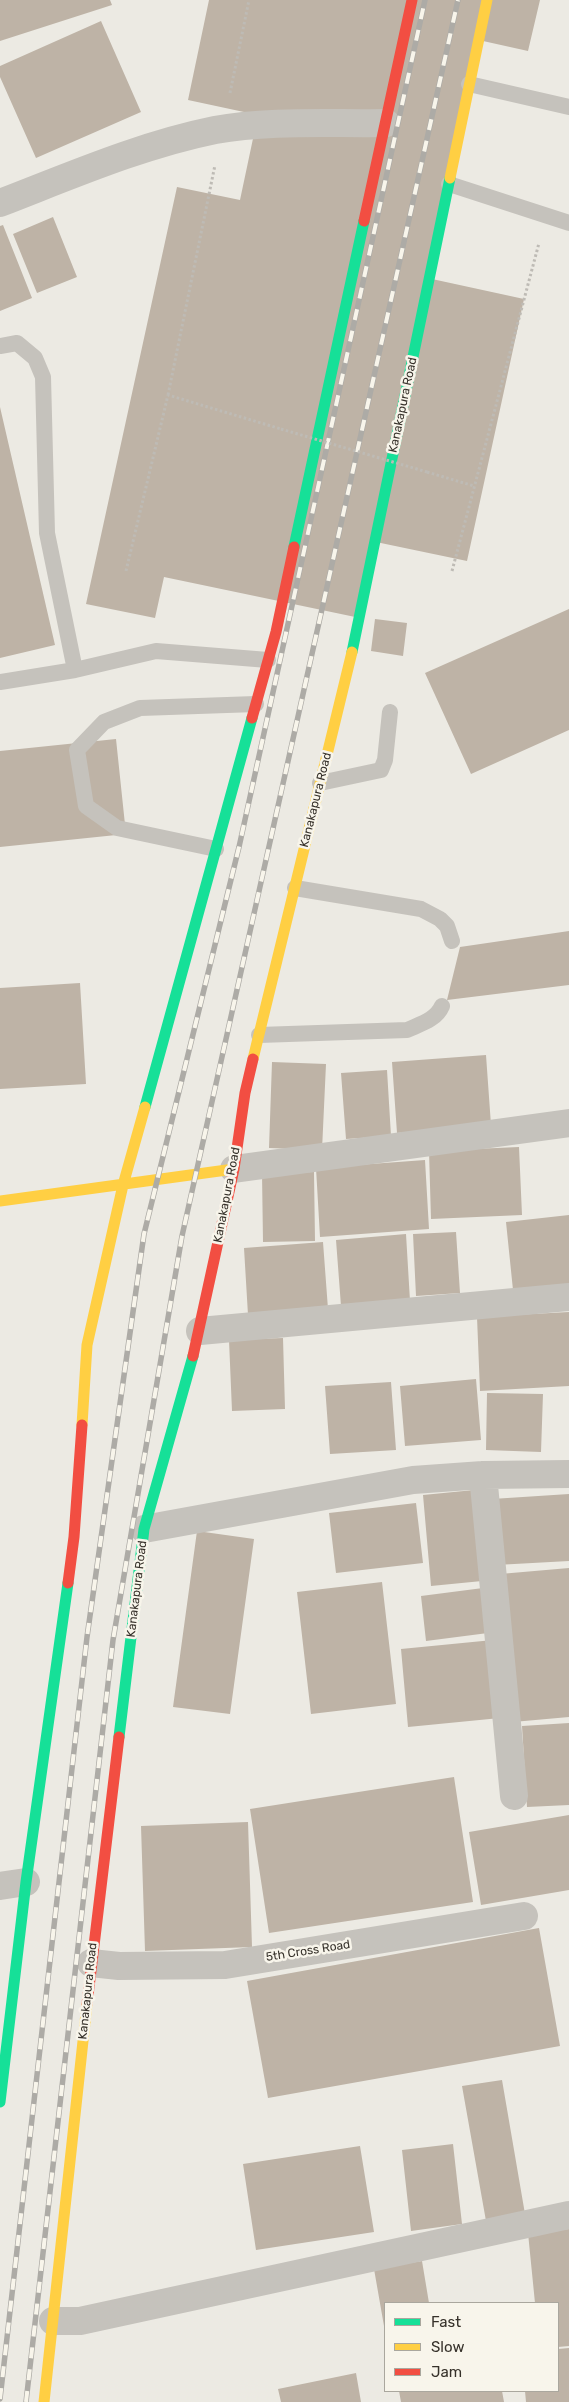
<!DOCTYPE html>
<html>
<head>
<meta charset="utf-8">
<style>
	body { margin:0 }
	#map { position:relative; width:569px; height:2402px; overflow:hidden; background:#eceae3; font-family:Rubik,sans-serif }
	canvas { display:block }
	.legend { position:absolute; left:384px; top:2302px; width:175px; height:90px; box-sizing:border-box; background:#f8f5eb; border:1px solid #aaa79e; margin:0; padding:6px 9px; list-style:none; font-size:15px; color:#36312a }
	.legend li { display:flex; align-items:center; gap:10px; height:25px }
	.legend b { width:25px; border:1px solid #aaa79e }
</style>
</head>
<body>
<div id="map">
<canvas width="569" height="2402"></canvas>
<ul class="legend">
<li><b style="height:6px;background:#16e098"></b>Fast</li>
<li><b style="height:6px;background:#ffcf43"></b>Slow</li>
<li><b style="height:6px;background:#f24e42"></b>Jam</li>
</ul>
</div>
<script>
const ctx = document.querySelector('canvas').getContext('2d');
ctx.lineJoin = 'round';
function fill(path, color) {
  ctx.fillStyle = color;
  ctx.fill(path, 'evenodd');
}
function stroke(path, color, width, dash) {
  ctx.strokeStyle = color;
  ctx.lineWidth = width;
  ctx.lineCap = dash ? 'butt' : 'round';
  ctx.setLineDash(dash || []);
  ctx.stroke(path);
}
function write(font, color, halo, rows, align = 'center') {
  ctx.font = font + ' Rubik,sans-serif';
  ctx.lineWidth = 5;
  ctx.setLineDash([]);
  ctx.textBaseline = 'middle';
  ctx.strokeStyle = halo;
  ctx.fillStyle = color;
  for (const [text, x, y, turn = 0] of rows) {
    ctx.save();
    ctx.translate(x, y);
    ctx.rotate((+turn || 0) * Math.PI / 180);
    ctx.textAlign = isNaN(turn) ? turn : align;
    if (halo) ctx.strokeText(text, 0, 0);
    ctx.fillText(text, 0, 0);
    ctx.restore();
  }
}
const building = new Path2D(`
	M0,0H110L112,5L0,41Z
	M209,0H540L528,51L483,41L432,279L524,299L467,561L376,542L360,618L164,577L155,618L86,604L177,187L240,200L258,115L188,100Z
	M101,21L141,112L36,158L0,77V66Z
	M53,217L77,277L37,293L13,234Z
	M3,225L32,298L0,311V226Z
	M0,407L55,645L0,658Z
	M569,609V730L471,774L425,673Z
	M375,619L407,623L403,656L371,651Z
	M116,739L126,834L0,847V751Z
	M569,931V985L447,1000L460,947Z
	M80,983L86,1084L0,1089V988Z
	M486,1055L491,1125L397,1133L392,1062Z
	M272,1062L326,1064L322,1150L269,1148Z
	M387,1070L391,1136L346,1139L341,1073Z
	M519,1147L522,1215L431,1219L429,1151Z
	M425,1160L429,1229L320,1237L316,1168Z
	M314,1172L315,1241L263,1242L262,1173Z
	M569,1215V1284L513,1290L506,1222Z
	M456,1232L460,1293L416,1296L413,1234Z
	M406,1234L410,1301L341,1306L336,1240Z
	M323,1242L328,1309L248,1315L244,1248Z
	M569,1312V1386L480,1391L477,1317Z
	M283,1338L285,1409L232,1411L229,1340Z
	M476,1379L481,1440L405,1446L400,1386Z
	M391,1382L396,1450L330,1454L325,1386Z
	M487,1393L543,1394L541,1452L486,1450Z
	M474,1490L482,1581L431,1586L423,1495Z
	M569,1494V1561L496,1565L492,1499Z
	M416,1503L423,1563L336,1573L329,1513Z
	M197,1531L254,1539L230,1714L173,1707Z
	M569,1568V1717L513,1722L500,1574Z
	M382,1582L396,1704L311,1714L297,1592Z
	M483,1588L488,1633L426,1641L421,1596Z
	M493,1640L500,1718L408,1727L401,1649Z
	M569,1723V1805L527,1807L522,1726Z
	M454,1777L473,1902L269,1933L250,1809Z
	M569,1815V1890L481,1905L469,1832Z
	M248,1822L252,1947L145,1951L141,1826Z
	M539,1928L560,2046L268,2098L247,1981Z
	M502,2080L525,2214L486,2221L462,2086Z
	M453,2144L462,2224L411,2231L402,2150Z
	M360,2146L374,2232L256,2250L243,2164Z
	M569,2229V2346L558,2347V2303H535L528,2233Z
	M422,2261L429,2303H385L384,2326L374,2269Z
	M569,2348V2402H526L525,2391H558V2349Z
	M356,2373L361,2402H281L278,2389Z
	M399,2391H502L504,2402H401Z`);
const path = new Path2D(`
	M230,93L249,0
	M168,395L215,165
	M427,472L474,486
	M126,571L168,395L281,429
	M452,571L539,243`);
const lane = new Path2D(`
	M469,84L569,107
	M449,184L569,223
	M0,346L17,343L35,358L43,377L47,533L75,670
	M0,682L75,670L156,651L268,660
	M320,783L381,770L385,760L390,712
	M216,849L117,828L86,806L77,750L104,722L140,708L256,704
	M295,888L421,909L440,919L447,926L452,941
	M259,1035L407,1030C420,1024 436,1020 442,1006`);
const street = new Path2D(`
	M0,203C70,176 141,145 215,130C268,120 332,124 386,123
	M234,1169L569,1123
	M200,1331L569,1297
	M483,1475L514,1796
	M144,1529L413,1480L483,1475L569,1474
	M0,1886L26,1882
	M91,1963L119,1966L225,1965L524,1916
	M53,2321H80L569,2215`);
const fast = new Path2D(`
	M294,547L364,221
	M352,652L450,178
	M145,1107L252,718
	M119,1737L144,1529L193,1356
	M0,2102L26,1882L68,1583`);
const slow = new Path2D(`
	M450,178L487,0
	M253,1059L352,652
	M0,1201L234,1169
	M82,1425L87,1345L123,1185L145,1107
	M44,2402L87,2004`);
const jam = new Path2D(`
	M364,221L412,0
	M252,718L276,632L294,547
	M193,1356L234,1169L245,1093L253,1059
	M68,1583L74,1537L82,1425
	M87,2004L119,1737`);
const rail = new Path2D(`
	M0,2399L87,1637L144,1234L239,847L425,0
	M26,2402L113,1640L182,1236L458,0`);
const pathBridge = new Path2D(`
	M281,429L427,472`);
const streetNames = [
	["Kanakapura Road",403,405,-78],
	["Kanakapura Road",316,800,-76],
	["Kanakapura Road",227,1195,-79],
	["Kanakapura Road",137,1589,-83],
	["5th Cross Road",308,1951,-9],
	["Kanakapura Road",88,1991,-84]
];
fill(building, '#beb3a6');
stroke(path, '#bebbb5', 3, [2.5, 2.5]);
stroke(lane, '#c5c2bc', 16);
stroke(street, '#c5c2bc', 28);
stroke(fast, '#16e098', 11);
stroke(slow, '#ffcf43', 11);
stroke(jam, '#f24e42', 11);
stroke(rail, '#adaba6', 5.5);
stroke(rail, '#f8f5eb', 4, [11]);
stroke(pathBridge, '#bebbb5', 3, [2.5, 2.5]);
write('12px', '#36312a', '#f8f5eb', streetNames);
</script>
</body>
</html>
